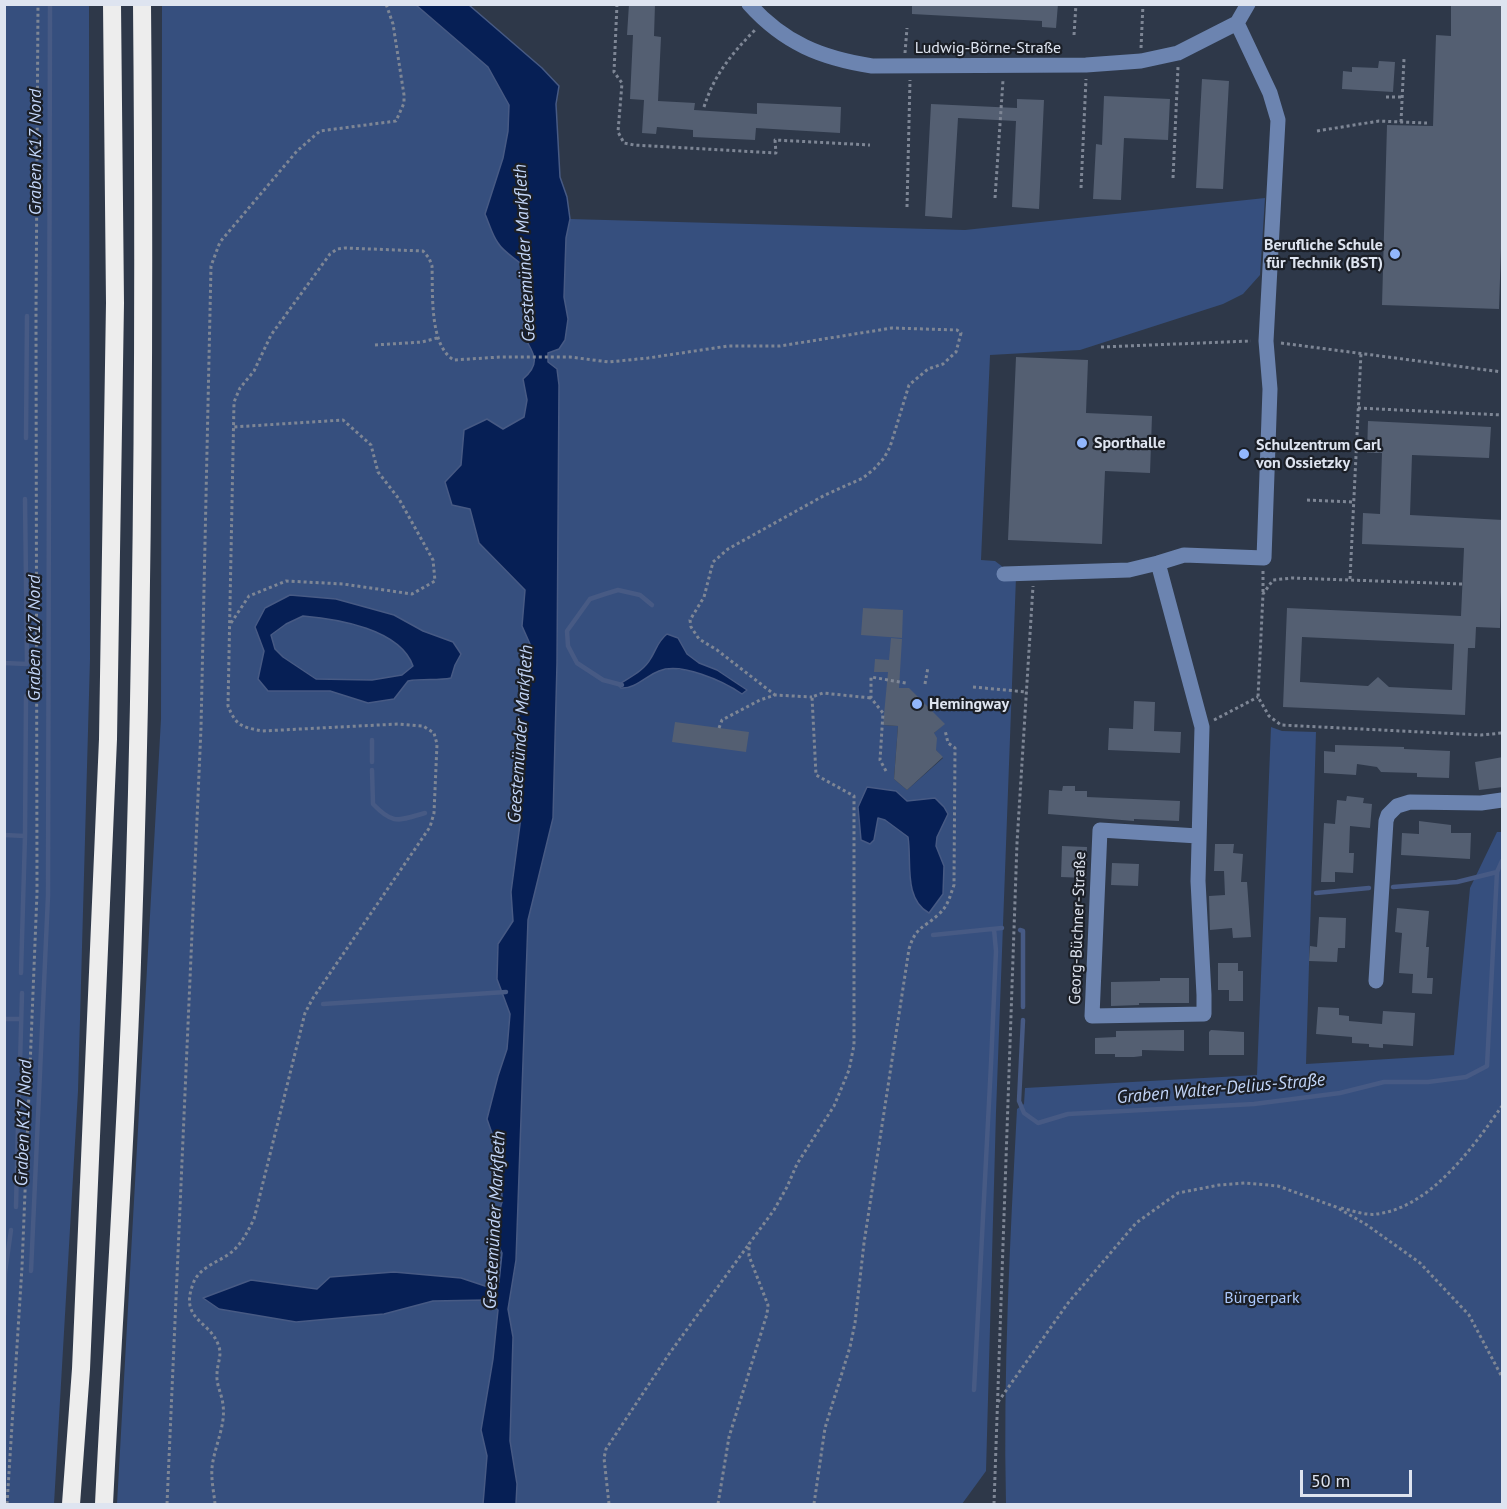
<!DOCTYPE html>
<html>
<head>
<meta charset="utf-8">
<style>
	body { margin:0 }
	#map { position:relative; width:1507px; height:1509px; overflow:hidden; background:#2e3849; font-family:"PT Sans",sans-serif }
	canvas { display:block }
	.frame { position:absolute; inset:0; border:6px solid #dee4f0; pointer-events:none }
	.scale { position:absolute; left:1300px; top:1470px; width:112px; height:27px; box-sizing:border-box; border:3px solid #dee4f0; border-top:0; padding-left:8px; font-size:18px; line-height:21px; white-space:nowrap; color:#dee4f0; -webkit-text-stroke:4px #1b1f27; paint-order:stroke }
</style>
</head>
<body>
<div id="map">
<canvas width="1507" height="1509"></canvas>
<div class="frame"></div>
<div class="scale">50 m</div>
</div>
<script>
const ctx = document.querySelector('canvas').getContext('2d');
ctx.lineJoin = 'round';
function fill(path, color) {
  ctx.fillStyle = color;
  ctx.fill(path, 'evenodd');
}
function stroke(path, color, width, dash) {
  ctx.strokeStyle = color;
  ctx.lineWidth = width;
  ctx.lineCap = dash ? 'butt' : 'round';
  ctx.setLineDash(dash || []);
  ctx.stroke(path);
}
function write(font, color, halo, rows, align = 'center') {
  ctx.font = font + ' "PT Sans",sans-serif';
  ctx.lineWidth = 4.5;
  ctx.setLineDash([]);
  ctx.textBaseline = 'middle';
  ctx.strokeStyle = halo;
  ctx.fillStyle = color;
  for (const [text, x, y, turn = 0] of rows) {
    ctx.save();
    ctx.translate(x, y);
    ctx.rotate((+turn || 0) * Math.PI / 180);
    ctx.textAlign = isNaN(turn) ? turn : align;
    if (halo) ctx.strokeText(text, 0, 0);
    ctx.fillText(text, 0, 0);
    ctx.restore();
  }
}
const green = new Path2D(`
	M5,4L89,5L90,659L78,1091L54,1504H4Z
	M162,5H416L488,67L509,105L558,137L560,177L567,197L570,219L965,230L1265,198L1260,275L1243,294L1223,304L1080,350L990,355L981,560L995,561L1016,577L996,1112L986,1471L962,1504H117L161,719ZM944,724L934,733V748L943,758L907,790L894,779L898,726L883,725Z
	M1271,727L1282,731L1316,732L1306,1064L1454,1055L1470,888L1497,832H1502V1504H1006C1003,1373 1010,1240 1017,1109L1024,1104L1025,1088L1257,1075Z`);
const water = new Path2D(`
	M416,5H469L542,68L559,86L556,104L560,177L567,197L570,219L566,238L564,297L568,319L565,340L559,349L548,353V362L557,369L559,385L557,663L553,818L528,920L516,1260L508,1309L513,1337L510,1441L517,1484L516,1504H483L487,1456L481,1430L493,1359L498,1310L486,1300L433,1301L384,1314L296,1322L219,1309L203,1298L251,1280L317,1289L330,1277L394,1272L461,1278L485,1286L499,1282L502,1253L493,1234L502,1202L501,1159L487,1119L498,1076L507,1049L510,1014L497,979L498,944L513,921L511,892L521,817L517,777L519,706L530,644L522,626L525,590L479,543L470,509L452,505L445,482L461,465L464,430L487,419L503,429L524,417L527,400L523,379C550,356 520,345 523,325C525,308 538,294 530,276C524,261 506,256 498,243C492,235 489,223 485,214L503,158L508,131L509,105L488,67Z
	M290,595L336,599L394,615L423,631L453,642L461,654L455,665L451,678C437,681 423,678 408,681L394,699L368,703L330,691H268L258,679L264,651L255,627L265,608ZM303,616C338,619 400,629 413,666L402,675L372,680L316,679L283,657L275,649L271,635L286,624Z
	M667,634L678,638L687,654L699,663L717,670L747,690L742,694C723,681 681,662 659,671C646,676 635,689 621,688L618,685C630,677 644,671 651,658C657,648 658,641 667,634Z
	M867,787L896,791L907,801L935,798L944,807L948,814L937,837L936,846L944,866L943,894L929,913C903,899 912,861 908,837L885,820L878,818L874,840L870,844L861,840L858,807Z`);
const stream = new Path2D(`
	M26,438L27,316
	M4,663L27,664L25,499
	M622,685L603,680L577,663L568,646L567,631L590,599L605,594L618,590L640,595L652,605
	M372,740V762
	M372,770L373,804C394,826 399,820 425,813
	M4,835L25,836L26,696
	M1393,887L1457,882L1497,872
	M1316,893L1369,888
	M1020,930L1023,931V1007
	M933,935L1002,928
	M21,973L25,836
	M323,1004L506,992
	M4,1019H21
	M1023,1020L1019,1101L1024,1113L1038,1123L1068,1114L1254,1104L1340,1093L1384,1082H1428L1466,1077L1487,1066L1497,872L1502,861
	M20,1064L22,993
	M16,1207L19,1083
	M31,1271L48,896L50,4
	M4,1315L5,1273L11,1230
	M974,1390L991,1064L996,951L994,929`);
const building = new Path2D(`
	M629,4H655L654,36L661,37L658,101L695,103L694,110L757,114V103L841,107L840,133L756,128L755,140L693,137V130L657,127L656,134L642,133L644,100L630,99L633,35H627Z
	M912,4H1058L1056,28L1042,27V21L912,14Z
	M1451,4H1503V249H1501L1499,309L1382,305L1387,125L1433,126L1436,35L1451,36Z
	M1379,61L1395,62L1393,92L1342,89L1343,71L1352,72V67L1378,68Z
	M1202,79L1229,81L1223,189L1196,188Z
	M1104,96L1170,99L1168,140L1124,138L1121,200L1093,199L1096,144L1102,145Z
	M1017,99L1044,100L1039,209L1012,207L1016,121L958,118L952,218L925,216L931,104L1017,108Z
	M1016,357L1088,360L1086,413L1152,416L1150,473L1105,471L1102,544L1008,540Z
	M1368,421L1491,427L1489,458L1412,455L1410,515L1503,520L1500,628L1476,627L1475,648H1468L1465,715L1283,707L1287,608L1461,616L1464,548L1362,544L1363,513L1380,514L1382,453H1367ZM1302,637L1454,644L1452,690L1389,687L1378,677L1368,686L1300,682Z
	M863,608L903,610L902,638L861,635Z
	M891,638L902,639L899,688H909L945,724L934,733L937,738L936,750L943,757L907,790L894,779L898,726L883,725L888,672H874L875,659L889,660Z
	M1134,701L1155,702L1154,731L1181,732L1180,753L1108,750L1109,728L1133,729Z
	M675,722L749,732L746,752L672,742Z
	M1335,745L1404,747V749L1450,751L1449,778L1417,777V773L1381,772L1377,767L1357,764L1356,775L1324,773V751L1335,752Z
	M1503,757V787L1479,790L1475,762Z
	M1063,786H1075V791H1087V797L1180,801L1179,821L1134,819V821L1048,814L1049,790L1062,791Z
	M1347,796L1364,798L1363,803L1372,804L1370,828L1350,826L1349,853H1354L1353,873L1335,872V882H1321L1324,823L1335,824L1337,800L1346,801Z
	M1419,821L1451,825V833H1471L1470,859L1401,855L1402,833L1419,834Z
	M1215,844H1234L1233,853L1243,854L1241,882H1247L1251,937L1233,938L1232,928L1210,930L1209,896L1225,895L1224,871H1214Z
	M1062,846L1087,847L1086,878L1061,877Z
	M1112,863L1139,864L1138,886L1111,885Z
	M1397,908L1429,911L1426,947H1429L1427,978H1433L1432,994L1412,993L1413,974L1399,973L1402,933L1395,932Z
	M1319,917L1346,918L1345,948H1338L1337,962L1309,961L1310,946L1317,947Z
	M1218,963H1238V971H1243V1001H1229V990H1218Z
	M1160,978H1189V1003H1139V1005L1111,1006V982L1160,981Z
	M1318,1007L1339,1008V1015L1349,1016V1021L1382,1024L1383,1011L1415,1013L1413,1046L1383,1044V1048L1369,1047V1044L1352,1043V1037L1316,1034Z
	M1184,1030V1051L1142,1050V1056L1134,1057H1115V1054H1095V1038L1116,1037V1031Z
	M1211,1030L1244,1032V1055H1209V1032Z`);
const path = new Path2D(`
	M617,4L614,72L622,83L618,132L624,143L634,145L776,153L775,140L870,145
	M1074,35L1076,4
	M1141,48L1143,4
	M905,53L907,28
	M1386,97H1402
	M704,107C714,75 732,53 756,29
	M1401,122L1404,59
	M1317,131L1379,121L1427,123
	M1173,178L1178,67
	M1081,188L1086,79
	M995,198L1003,80
	M907,207L910,80
	M1281,343L1502,372
	M375,345L422,342L437,338
	M1101,347L1251,341
	M1358,408L1502,415
	M1307,500L1354,502
	M1350,579L1361,353
	M1462,584L1292,578L1273,580L1263,594L1258,697L1269,716L1281,725L1481,735L1502,733
	M1263,592V571
	M231,623L249,596L286,581L343,584L412,594L435,581L433,560L399,499L378,472L371,445L343,420L233,427
	M925,684L928,667
	M973,687L1027,692
	M1214,720L1258,697
	M719,728L722,720L760,700L775,695L812,697
	M886,771L880,760L883,713L871,698V677L906,683
	M1341,1208C1351,1210 1366,1216 1377,1214C1431,1207 1473,1147 1502,1106
	M998,1402L1068,1303L1136,1223L1178,1193L1219,1185L1245,1183L1278,1186L1336,1207L1367,1225L1420,1263L1469,1315L1502,1377
	M7,1504L22,1267L37,893L36,317L38,4
	M167,1504L201,728L211,266L220,242L297,151L320,131L396,121L404,103V95L393,24L386,4
	M215,1504C214,1493 211,1480 212,1468C214,1447 226,1426 223,1405C222,1394 216,1385 217,1374C217,1364 222,1356 219,1347C211,1320 179,1321 193,1284C199,1266 221,1262 234,1250C243,1241 248,1231 254,1219L305,1013L313,998L430,827L434,813L437,744L434,733L423,726L398,724L262,731C242,727 236,726 228,706L234,402L240,388L254,371L271,335L330,254L337,249L345,248L423,251L429,258L432,266C433,293 429,346 454,360L500,357H570L609,362L648,358L728,346H780L892,328L957,330L961,333L956,352L943,364L928,369L909,385L890,447L884,458L874,469L863,478L825,495L728,549L713,562L704,597L690,620L691,627L699,639L717,650L775,695
	M609,1504L604,1458L606,1449L669,1354L749,1244
	M718,1504L729,1437L767,1314L768,1305L749,1256V1244L774,1210L787,1187L797,1164L834,1106L849,1070L854,1045V796L816,775L812,697L823,693L871,698
	M814,1504L825,1428L850,1347L855,1323L864,1243L909,949C916,926 923,929 939,914C948,906 950,896 954,885L955,748L948,743L945,730
	M994,1504L1017,843L1033,586`);
const minor = new Path2D(`
	M749,4C784,43 821,58 872,66L1086,65L1141,61L1178,53L1237,23
	M1237,23L1248,4
	M1158,563L1202,727L1198,881L1204,995V1014L1092,1016L1100,830L1198,836
	M1004,574L1129,570L1158,563L1184,555L1264,558L1270,389L1266,341L1278,120L1270,93L1237,23
	M1376,981L1386,821L1388,815L1397,806L1410,802L1481,803L1502,800`);
const highway = new Path2D(`
	M71,1504L81,1369L108,739L115,303L112,4
	M104,1504C113,1324 126,1143 132,962C143,643 145,324 142,4`);
const markers = [
	[1395,254,6,"#92b7fd"],
	[1082,443,6,"#92b7fd"],
	[1244,454,6,"#92b7fd"],
	[917,704,6,"#92b7fd"]
];
const streetNames = [
	["Ludwig-Börne-Straße",988,48],
	["Georg-Büchner-Straße",1078,928,-88]
];
const poiNames = [
	["Berufliche Schule",1383,245,"right"],
	["für Technik (BST)",1383,263,"right"],
	["Sporthalle",1094,443],
	["Schulzentrum Carl",1256,445],
	["von Ossietzky",1256,463],
	["Hemingway",929,704]
];
const parkNames = [
	["Bürgerpark",1262,1298]
];
const waterNames = [
	["Graben K17 Nord",36,152,-90],
	["Geestemünder Markfleth",525,253,-93],
	["Graben K17 Nord",35,638,-90],
	["Geestemünder Markfleth",521,734,-86],
	["Graben Walter-Delius-Straße",1221,1089,-5],
	["Graben K17 Nord",24,1123,-88],
	["Geestemünder Markfleth",495,1220,-87]
];
fill(green, '#364f7e');
fill(water, '#061f55');
stroke(water, '#475a84', 1.5);
stroke(stream, '#475a84', 4.5);
fill(building, '#545f72');
stroke(path, '#7e8695', 3, [3, 3]);
stroke(minor, '#6c84b0', 15);
stroke(highway, '#ededed', 18);
for (const [x, y, r, color] of markers) {
  const dot = new Path2D();
  dot.arc(x, y, r, 0, 2 * Math.PI);
  ctx.fillStyle = color;
  ctx.fill(dot);
  stroke(dot, '#1b1f27', 2);
}
write('16px', '#dee4f0', '#1b1f27', streetNames);
write('bold 16px', '#dee4f0', '#1b1f27', poiNames, 'left');
write('16px', '#acc9fd', '#1b1f27', parkNames);
write('italic 18px', '#c3d6f9', '#1b1f27', waterNames);
</script>
</body>
</html>
